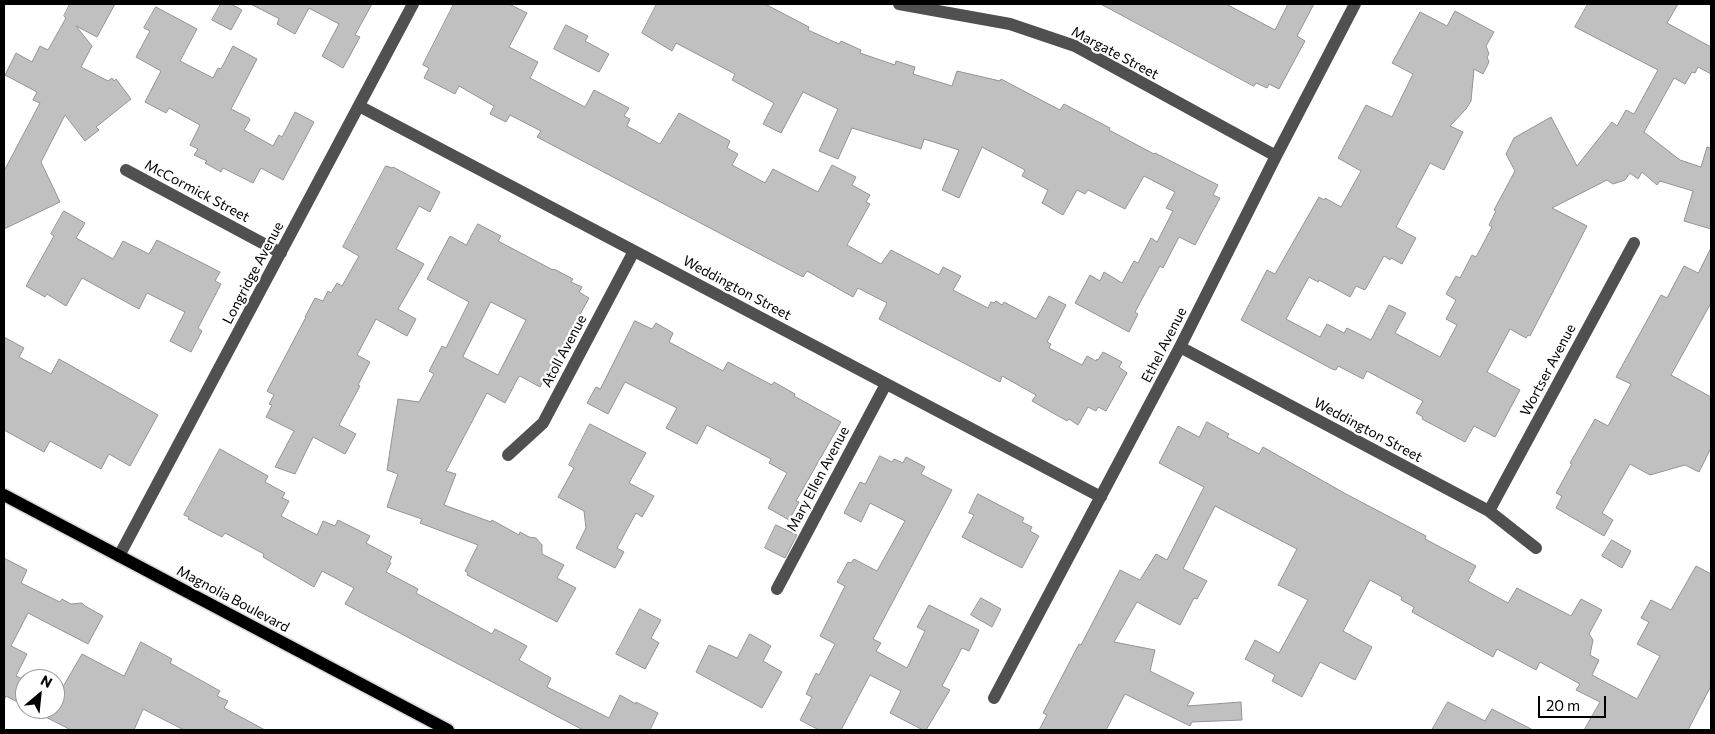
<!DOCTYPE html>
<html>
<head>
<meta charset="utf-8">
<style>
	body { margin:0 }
	#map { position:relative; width:1715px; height:734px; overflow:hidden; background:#fff; font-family:Commissioner,sans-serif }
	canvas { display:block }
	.frame { position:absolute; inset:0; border:5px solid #000; pointer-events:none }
	.north { position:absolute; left:15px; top:669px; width:50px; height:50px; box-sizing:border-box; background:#fff; border:1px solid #999; border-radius:50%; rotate:28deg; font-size:14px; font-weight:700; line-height:20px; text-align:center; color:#000 }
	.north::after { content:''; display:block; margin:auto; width:18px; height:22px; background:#000; clip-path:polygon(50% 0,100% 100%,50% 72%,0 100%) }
	.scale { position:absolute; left:1538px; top:696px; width:68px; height:22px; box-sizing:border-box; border:2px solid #000; border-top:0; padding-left:6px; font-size:15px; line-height:18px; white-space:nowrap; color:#000; -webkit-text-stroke:4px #fff; paint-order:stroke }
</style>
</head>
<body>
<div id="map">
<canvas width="1715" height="734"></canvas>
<div class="frame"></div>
<div class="north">N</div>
<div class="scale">20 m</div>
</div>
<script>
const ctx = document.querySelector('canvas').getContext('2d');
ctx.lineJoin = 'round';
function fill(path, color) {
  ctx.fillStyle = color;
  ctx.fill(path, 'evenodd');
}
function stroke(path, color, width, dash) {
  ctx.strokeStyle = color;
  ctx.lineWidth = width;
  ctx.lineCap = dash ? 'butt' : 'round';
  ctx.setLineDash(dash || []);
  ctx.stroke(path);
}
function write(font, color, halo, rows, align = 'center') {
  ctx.font = font + ' Commissioner,sans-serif';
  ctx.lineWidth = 4.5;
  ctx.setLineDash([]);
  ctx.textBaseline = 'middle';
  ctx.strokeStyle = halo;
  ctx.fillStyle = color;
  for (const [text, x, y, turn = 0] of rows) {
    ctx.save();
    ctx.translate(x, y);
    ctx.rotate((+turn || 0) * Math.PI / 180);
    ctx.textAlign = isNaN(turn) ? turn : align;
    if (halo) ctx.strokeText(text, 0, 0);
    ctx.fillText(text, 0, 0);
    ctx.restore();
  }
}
const building = new Path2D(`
	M70,4H115L97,37L76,26L92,46L81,67L108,81L112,78L114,81L116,79L131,99L96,127L99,130L85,141L65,115L41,162L60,202L4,229V171L40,103L33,100L37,92L5,75L16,53L32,62L40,46L48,50L66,18L64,16Z
	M221,4H231L242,10L231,30L212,20Z
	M251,4H372L355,35L360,37L343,68L322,56L339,24L309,8L295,34L277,24L279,19Z
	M454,4H509L527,13L509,47L538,62L530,78L585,107L594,90L629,108L624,116L630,119L627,126L660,144L679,113L730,141L727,148L738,154L732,165L765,183L773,169L818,192L832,165L856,177L852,185L870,195L866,202L870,204L847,245L881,264L891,250L939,275L943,267L961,276L953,290L988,308L991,302L994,303L996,301L1002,305L1004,302L1036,319L1049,296L1066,305L1047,342L1051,344L1049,348L1082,365L1087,356L1096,361L1097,359L1098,360L1103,352L1122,362L1119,367L1127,373L1106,411L1098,407L1096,411L1088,407L1078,425L1069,419L1067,421L1032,401L1036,395L1002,376L1000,382L879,319L887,303L858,288L853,297L807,271L803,277L537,137L541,131L510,115L506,122L490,114L494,106L459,86L455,94L424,78L429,68L423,65Z
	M657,4H765L809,27L808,30L839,44L841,41L861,50L860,53L895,65L896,61L915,67L913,74L952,86L957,71L1000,81L1001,79L1060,110L1064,104L1110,128L1109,130L1154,154L1155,153L1218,185L1213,195L1220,198L1195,245L1179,237L1163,268L1160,266L1135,312L1138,314L1129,332L1075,303L1090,275L1100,281L1104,272L1122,283L1134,261L1138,263L1151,238L1157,242L1173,211L1166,208L1175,192L1144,176L1125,209L1088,190L1085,194L1077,190L1063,215L1042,203L1048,190L1022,176L1025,170L982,147L959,198L942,190L959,150L924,139L921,149L852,128L838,159L819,151L838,109L803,92L781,133L763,124L774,103L732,80L735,74L676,43L672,51L642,33Z
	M1101,4H1226L1275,30L1288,4H1314L1297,36L1305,41L1279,89L1269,84L1267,88L1256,83L1254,86Z
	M1588,4H1678L1667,23L1711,47V74L1698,67L1695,73L1692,72L1685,84L1674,78L1644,132L1680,160L1701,167L1707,147L1711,148V229L1684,221L1693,191L1660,181L1657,185L1642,172L1638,179L1630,173L1625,180L1613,184L1607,180L1552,208L1587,226L1530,336L1528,335L1526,338L1510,329L1487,372L1520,390L1495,437L1474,426L1465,442L1422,419L1423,417L1416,413L1423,401L1367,371L1363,379L1338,366L1336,370L1332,369L1241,320L1267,270L1275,274L1319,197L1324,200L1325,198L1341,207L1361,171L1338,158L1366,105L1392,117L1413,74L1392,63L1420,12L1447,26L1455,11L1494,32L1486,46L1489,54L1487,57L1489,62L1483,74L1474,69L1471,101L1466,109L1450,126L1463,132L1444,170L1430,163L1396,227L1416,238L1402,264L1391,258L1390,260L1384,256L1365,290L1356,286L1350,297L1319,280L1318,282L1309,277L1286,319L1320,337L1327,324L1344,333L1347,328L1371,340L1389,305L1406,313L1395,333L1440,357L1457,325L1446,319L1456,300L1446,294L1456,276L1460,278L1472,255L1476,257L1492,227L1489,225L1496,211L1494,210L1515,171L1506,154L1514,138L1551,117L1577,166L1612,122L1617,126L1626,110L1634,114L1658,70L1575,27Z
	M156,7L197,29L180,61L213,78L218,68L221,69L233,46L257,59L231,109L249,118L250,120L244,130L273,146L279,135L282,137L295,112L314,122L283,180L261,168L253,183L223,168L221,172L205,163L207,161L194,155L198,149L190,145L200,125L169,108L166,113L145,102L161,71L136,57L150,31L144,28Z
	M566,25L588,36L585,41L609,54L599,72L554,49Z
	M386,166L392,168L393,167L440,192L430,212L419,206L396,249L424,264L398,309L416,319L407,336L376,319L357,355L370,362L358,385L360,386L339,425L356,434L345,454L313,437L295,474L275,467L294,431L266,417L272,405L269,404L274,395L267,391L306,317H305L315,298L323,301L328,291L331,293L337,283L342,286L359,256L343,247Z
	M64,211L85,223L76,238L113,259L123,241L149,254L157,240L220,272L215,281L221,284L198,328L202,331L191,352L170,341L185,312L147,293L139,309L82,278L66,306L47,294L45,297L26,286L54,236L51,234Z
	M478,224L501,236L498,241L553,270L554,269L573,279L571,282L582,287L579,292L589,298L540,387L520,376L518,378L505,403L487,393L446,471L456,474L444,505L491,522L492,520L519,535L520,532L529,537L536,538L542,545V554L564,565L557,578L576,588L557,622L467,575L468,573L465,571L478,545L420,523L422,519L387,507L398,474L387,470L398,399L419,402L434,374L429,371L442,346L446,348L469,302L427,279L450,236L466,245ZM491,302L526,320L498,375L463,357Z
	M1711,248V303L1671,375L1711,397V448L1699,472L1685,465L1650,475L1630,464L1602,513L1613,520L1604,536L1556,508L1562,496L1556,493L1572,464L1570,463L1595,419L1608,426L1631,384L1616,377L1661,295L1667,298L1684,266L1698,273Z
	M635,321L652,329L656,323L673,333L669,342L723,371L728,362L772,385L774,382L795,394L794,396L841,422L796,501L799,502L789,520L768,508L787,473L769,463L771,459L707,425L697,444L666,428L677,408L625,382L608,414L587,403L596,387L600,389Z
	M4,337L24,348L19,357L51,374L59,359L158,415L130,466L109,454L101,469L50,441L44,452L4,430Z
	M1207,422L1229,434L1227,437L1259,454L1263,447L1346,494L1426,536L1425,539L1476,566L1468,581L1508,603L1517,588L1571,616L1581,599L1602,610L1589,634L1593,640L1590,655L1599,660L1592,675L1637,699L1660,656L1637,644L1649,622L1641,618L1651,600L1671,610L1696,566L1711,574V686L1688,730H1584L1600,702L1576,690L1580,684L1540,662L1536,670L1497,649L1493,657L1412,612L1414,607L1401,600L1402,597L1370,580L1343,631L1372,647L1355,680L1320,662L1302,697L1272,681L1275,675L1245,659L1255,640L1279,653L1308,600L1278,585L1297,549L1215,506L1183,569L1207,581L1197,599L1194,598L1180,625L1137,602L1114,642L1155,650L1150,671L1194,693L1187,706L1241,702L1242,720L1192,722L1190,726L1125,694L1106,730H1039L1047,715L1043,713L1079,644L1081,645L1120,570L1140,580L1156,554L1167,560L1204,487L1159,463L1178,426L1199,437Z
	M590,424L646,453L629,483L654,496L642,517L636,513L617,548L624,552L615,568L576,548L586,528L584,511L558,497L574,468L569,465Z
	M220,449L268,476L265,482L285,493L282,498L289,501L281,516L317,535L323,521L335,526L338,520L370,536L366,543L392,557L389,562L391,563L386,572L418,589L416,593L492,634L495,629L527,646L519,660L551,678L547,687L609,718L620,695L636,704V702L658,713L650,730H583L345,604L354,588L322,571L314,587L263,557L264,554L225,533L222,537L188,519L189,517L184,515Z
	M880,456L892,462L894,459L903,463L906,457L925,467L921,474L952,490L873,639L881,643L876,651L907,668L925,631L917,627L929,605L979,630L969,651L962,648L942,686L950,690L926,730H923L890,713L901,691L870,675L841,730H819L800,720L812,697L806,694L816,673L819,675L835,644L820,636L845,586L837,582L848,562L851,563L854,559L877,571L905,521L870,503L861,522L844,513L860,482L865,484Z
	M978,494L1024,518L1022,522L1032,527L1030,531L1039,536L1022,568L962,537L974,515L969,513Z
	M776,525L797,535L785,558L765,548Z
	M1612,540L1631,551L1622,568L1602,556Z
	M4,558L27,570L21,583L60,602L62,599L71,604L82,603L85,606L103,616L88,644L28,613L11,646L27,654L16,676L25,680V706L6,696L4,700Z
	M981,598L1001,609L992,627L971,615Z
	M640,609L661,620L651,638L659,643L645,669L616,654Z
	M750,634L771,646L763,661L782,672L762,708L696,672L709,645L737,658Z
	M141,642L172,659L170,663L220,691L217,696L228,701L224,708L265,730H184L143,709L134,730H71L30,709H55V696L57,697L82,654L124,676Z
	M1448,702L1485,721L1492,709L1533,730H1432Z`);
const minor = new Path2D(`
	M899,4L1010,24L1075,46L1276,156
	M359,106L1101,497
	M126,170L281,253
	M1180,347L1489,511L1536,548
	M508,455L543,423L634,251
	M1489,511L1634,243
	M119,556L413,4
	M777,589L886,384
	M994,698L1180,347L1276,156L1355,4`);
const major = new Path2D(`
	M4,495L448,730`);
const streetNames = [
	["Margate Street",1115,53,28],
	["McCormick Street",197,191,28],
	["Longridge Avenue",253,273,-62],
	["Weddington Street",737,288,28],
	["Ethel Avenue",1164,345,-63],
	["Atoll Avenue",564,351,-62],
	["Wortser Avenue",1548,370,-62],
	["Weddington Street",1368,430,28],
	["Mary Ellen Avenue",818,479,-62],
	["Magnolia Boulevard",233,599,28]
];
fill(building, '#c0c0c0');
stroke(building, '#949494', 1);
stroke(major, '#dbdbdb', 15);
stroke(minor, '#505050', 12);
stroke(major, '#000', 12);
write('14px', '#000', '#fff', streetNames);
</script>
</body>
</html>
